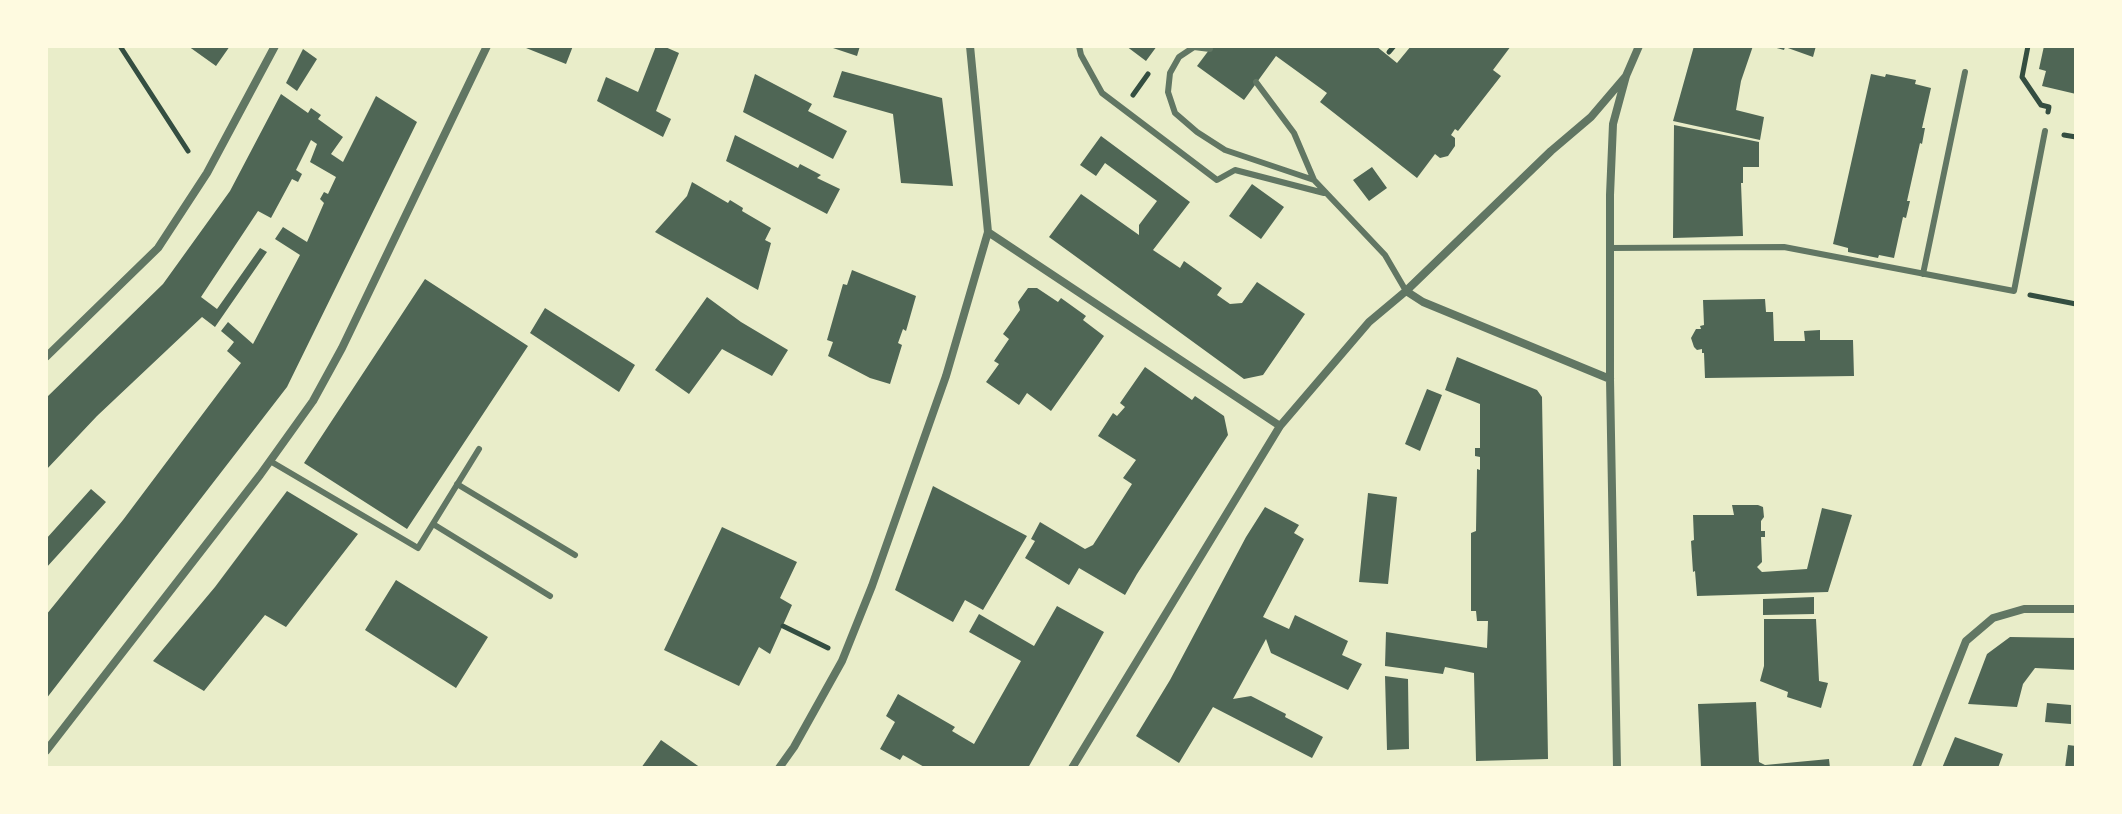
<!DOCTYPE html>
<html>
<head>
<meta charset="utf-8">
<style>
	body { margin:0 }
	#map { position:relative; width:2122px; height:814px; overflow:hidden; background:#e9edc9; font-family:Karla,sans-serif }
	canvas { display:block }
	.frame { position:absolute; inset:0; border:48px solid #fefae0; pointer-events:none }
</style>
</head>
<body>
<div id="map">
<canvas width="2122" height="814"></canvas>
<div class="frame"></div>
</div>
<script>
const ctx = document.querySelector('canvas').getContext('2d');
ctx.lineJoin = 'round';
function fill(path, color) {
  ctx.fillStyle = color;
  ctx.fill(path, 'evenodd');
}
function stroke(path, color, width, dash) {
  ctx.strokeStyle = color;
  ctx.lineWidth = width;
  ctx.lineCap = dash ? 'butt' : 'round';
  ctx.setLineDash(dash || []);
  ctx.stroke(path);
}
const building = new Path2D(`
	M188,46H230L216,66Z
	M521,46H573L566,64Z
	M656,46H663L679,53L656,111L671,119L663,137L597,101L606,77L638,92Z
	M827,46H860L857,56Z
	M1126,46H1157L1146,61Z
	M1212,46H1376L1397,63L1411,46H1511L1493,70L1501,76L1458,131L1455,129L1451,135L1455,138V146L1448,156L1440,158L1435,154L1417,178L1320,102L1327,93L1276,56L1244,100L1197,66Z
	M1694,46H1753L1741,81L1736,110L1764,117L1760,140L1673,121Z
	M1785,46H1816L1813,57L1785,47L1784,50L1773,47Z
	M2044,46H2076V94L2042,86L2046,71L2039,69Z
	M303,49L317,59L297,91L286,83Z
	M842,71L942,98L953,186L901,183L893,114L833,97Z
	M755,74L812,104L808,111L847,131L833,159L743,112Z
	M1871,74L1885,77L1886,74L1916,80L1915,84L1931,88L1922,128H1925L1922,144L1920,143L1907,201H1910L1906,218L1903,217L1894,258L1879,255L1878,258L1848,252V248L1833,244Z
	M281,94L308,113L311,108L321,115L318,119L343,137L331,154L343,162L376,96L417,122L287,387L46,699V615L123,520L241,363L227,351L234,342L221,331L228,322L253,344L300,255L275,239L283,227L307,242L324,203L320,199L324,192L328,194L336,177L310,162L317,144L311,140L296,170L302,174L298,182L292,179L271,218L258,211L201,297L217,309L260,248L267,252L215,327L202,317L97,416L46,470V398L163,284L230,191Z
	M1674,125L1759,142V167H1743V183H1741L1743,236L1673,238Z
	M735,135L798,168L800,164L821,175L817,178L840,189L827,214L726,161Z
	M1101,136L1190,202L1153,250L1180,268L1184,261L1222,288L1217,295L1230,304L1242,303L1257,282L1305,314L1263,375L1244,379L1049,237L1081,194L1139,235V225L1157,201L1105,163L1096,176L1080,165Z
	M1372,167L1387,188L1369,201L1353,180Z
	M692,182L728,203L730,200L743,208L742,211L771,228L765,240L771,243L758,290L655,232L687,196Z
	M1252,184L1284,207L1261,239L1229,216Z
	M852,270L916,296L906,331L903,329L898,343L902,345L890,384L870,378L828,356L833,342L827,340L843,284L847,285Z
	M425,279L528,346L407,529L304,463Z
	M1028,288H1037L1058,302L1061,298L1086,316L1083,320L1104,336L1051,411L1027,393L1019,405L986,382L999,364L994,361L1009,339L1003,334L1020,310L1018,302Z
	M707,297L741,322L788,350L772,376L722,349L689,394L655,370Z
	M1765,299L1766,312H1773L1774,341H1805L1804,331L1820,330V340H1853L1854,376L1705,378L1704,353H1702V349L1697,350L1694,347L1691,338L1696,329H1701L1700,326L1704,325L1703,300Z
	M545,308L635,365L619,392L530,333Z
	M1457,357L1537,390L1542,397L1548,759L1476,761L1474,673L1445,667L1443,674L1385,666L1386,632L1487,648L1488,621H1477L1476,611H1471V533L1476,531L1477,469L1480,470V457L1475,456V448H1480V404L1445,390Z
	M1145,367L1192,400L1195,396L1224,416L1228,435L1137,574L1125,595L1079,568L1069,585L1025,558L1035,541L1031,539L1040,522L1085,549L1093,545L1132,484L1123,478L1136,460L1098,436L1113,413L1117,416L1125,407L1120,403Z
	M1427,389L1442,395L1420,451L1405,444Z
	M933,486L1027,536L983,610L965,600L953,622L895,590Z
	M91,489L106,502L46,568V539Z
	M287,491L358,534L286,627L265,615L204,691L153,661L215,587Z
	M1368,493L1397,497L1388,584L1359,582Z
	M1732,505H1758L1763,507L1764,517L1761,521V531H1765V537H1761L1762,562L1757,567L1762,572L1807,569L1822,508L1852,515L1828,592L1697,596L1695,571L1693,572L1691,541L1694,540L1693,515H1734Z
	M1265,507L1299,525L1294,533L1304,539L1263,617L1289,629L1295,615L1348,641L1342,655L1362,664L1348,690L1271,653L1266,639L1233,699L1251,696L1286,714L1285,717L1323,737L1312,758L1213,707L1179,763L1136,736L1170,680L1246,537Z
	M722,527L797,562L780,598L792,605L770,654L759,647L739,686L664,650Z
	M396,580L488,637L456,688L365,630Z
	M1814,597V614L1763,615V599Z
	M1057,606L1104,632L1028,768H926L903,755L900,760L880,749L895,722L886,716L898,694L955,727L952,731L974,744L1021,661L969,632L979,614L1034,646Z
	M1764,619H1816L1819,681L1828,683L1821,708L1787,697L1788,692L1760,681L1764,666Z
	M2010,637L2076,638V670L2035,668L2023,684L2017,707L1968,704L1987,654Z
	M1385,676L1408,679L1409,749L1387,750Z
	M1756,702L1759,762L1765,765L1829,759L1830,768H1701L1698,704Z
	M2047,703L2071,705V724L2045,722Z
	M1955,737L2003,754L1998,768H1942Z
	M661,740L701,768H641Z
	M2068,745L2076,746V768H2065Z`);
const path = new Path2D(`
	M120,46L188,151
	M2028,46L2022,77L2041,105L2049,107L2048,112
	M1389,52L1394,46
	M1133,95L1148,74
	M2064,135L2076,137
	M2030,295L2076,304
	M783,626L828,648`);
const service = new Path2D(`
	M1079,46L1081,55L1102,93L1217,180L1235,170L1324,193
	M1210,49L1194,47L1179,57L1170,73L1168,92L1175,113L1197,132L1225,150L1314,180L1294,133L1256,82
	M1314,180L1385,255L1406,291
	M1610,248L1784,247L2014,291L2045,131
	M1923,274L1965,72
	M270,461L418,548L479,449
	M457,484L575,555
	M433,524L550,596`);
const minor = new Path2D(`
	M988,232L1280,426
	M1406,291L1423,302L1610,379
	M46,357L158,248L207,173L275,46
	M46,751L260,475L313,401L342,348L487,46
	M779,768L794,747L842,661L872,586L946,376L988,232L970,46
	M1072,768L1280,426L1369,322L1406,291L1551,151L1591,117L1626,76
	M1617,768L1610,379V195L1613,124L1626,76L1639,46
	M1916,768L1966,641L1993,618L2024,609H2076`);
fill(building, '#4f6655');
stroke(path, '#344e41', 5);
stroke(service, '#617663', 6);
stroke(minor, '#617663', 8);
</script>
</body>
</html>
